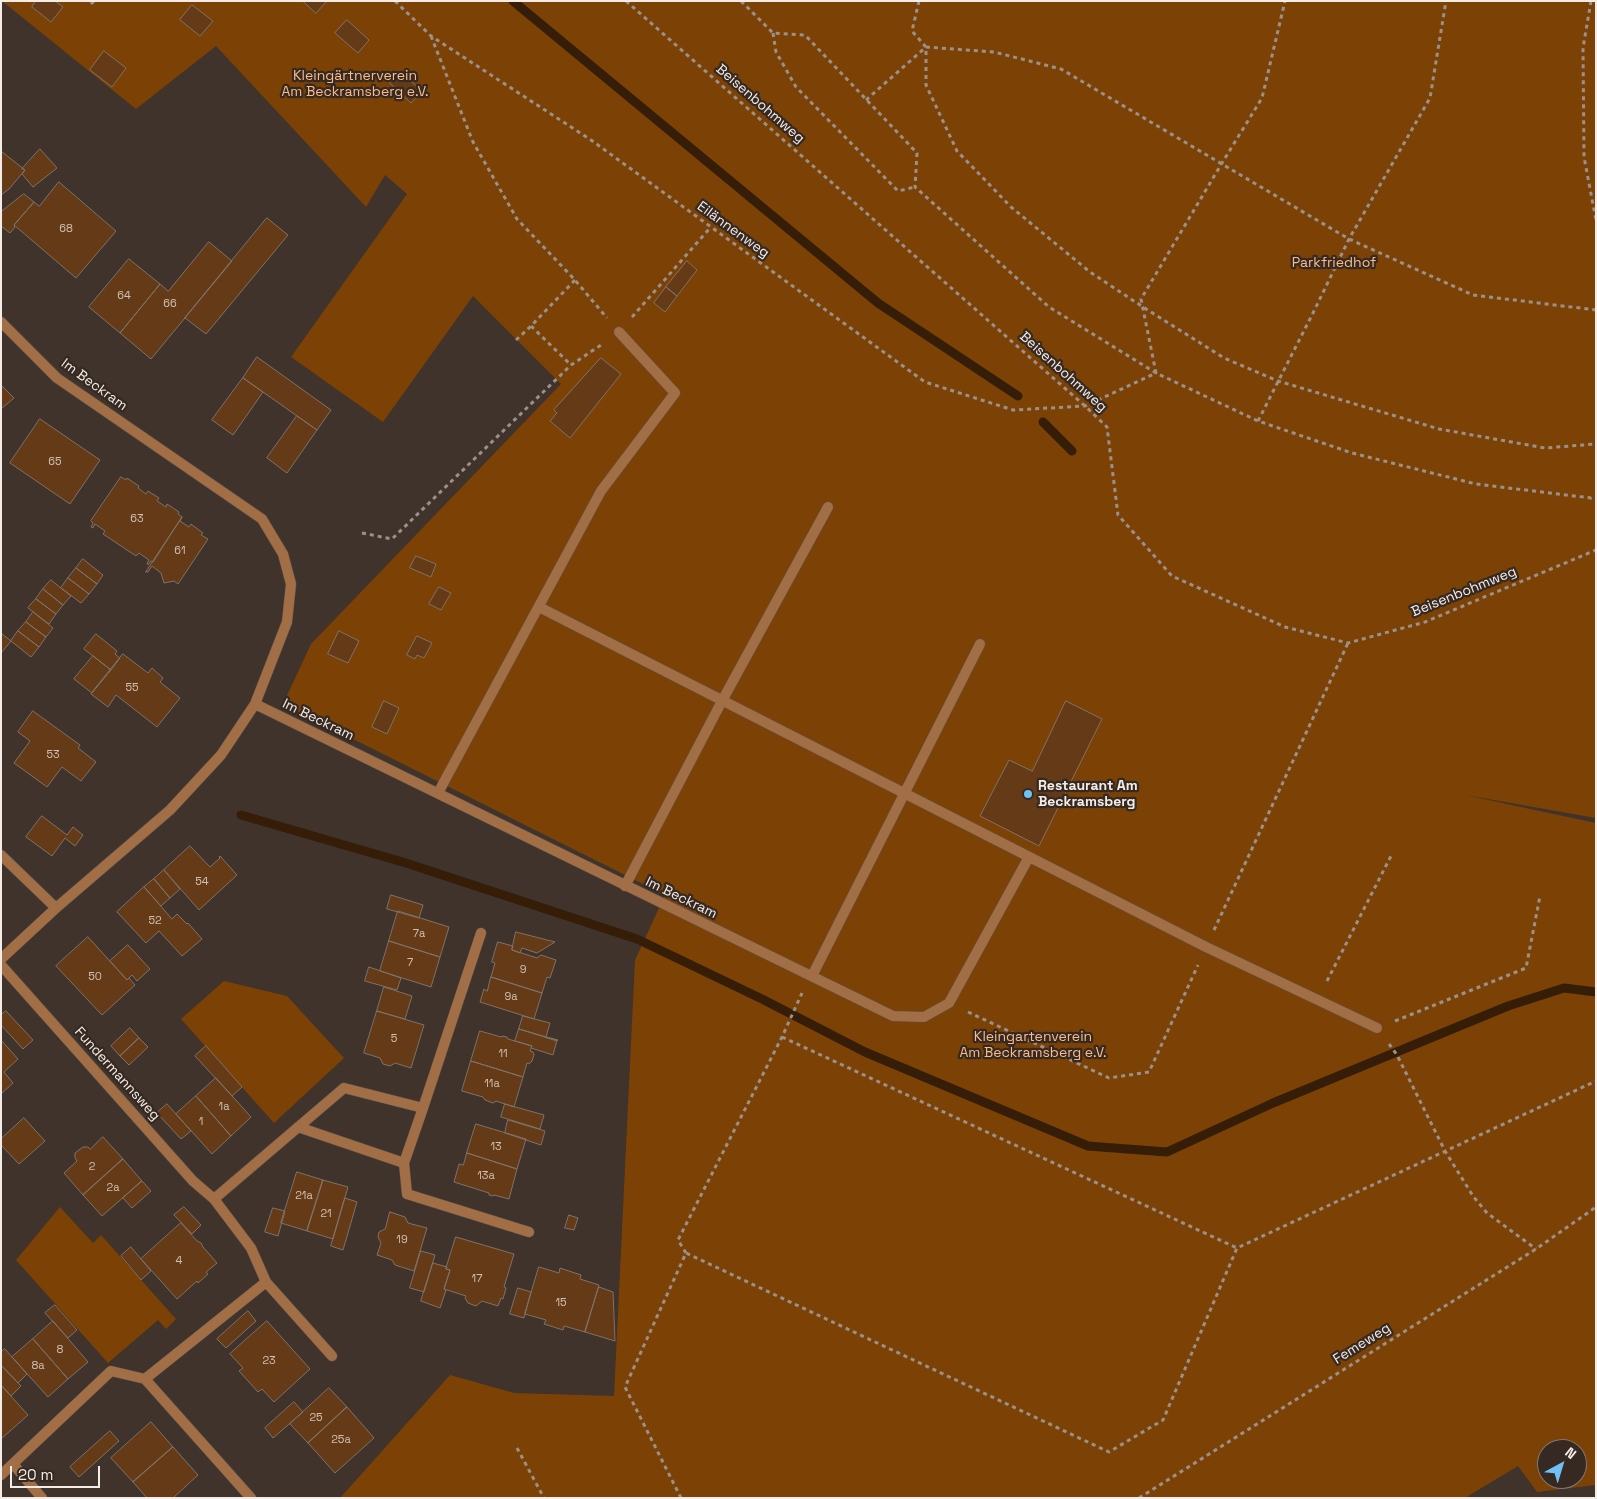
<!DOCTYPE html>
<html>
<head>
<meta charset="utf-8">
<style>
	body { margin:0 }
	#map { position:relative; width:1597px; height:1499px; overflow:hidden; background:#3f332b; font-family:"Space Grotesk",sans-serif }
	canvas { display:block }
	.frame { position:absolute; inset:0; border:2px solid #f4ece7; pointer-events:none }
	.north { position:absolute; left:1537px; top:1439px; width:50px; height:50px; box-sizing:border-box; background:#352921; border:1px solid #817770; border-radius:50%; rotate:39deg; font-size:14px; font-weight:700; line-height:20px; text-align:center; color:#f4ece7 }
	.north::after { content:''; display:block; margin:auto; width:18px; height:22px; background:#70c1f4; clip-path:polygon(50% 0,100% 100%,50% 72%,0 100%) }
	.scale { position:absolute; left:10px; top:1466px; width:90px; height:22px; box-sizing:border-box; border:2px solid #f4ece7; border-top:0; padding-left:6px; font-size:15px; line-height:18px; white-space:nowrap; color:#f4ece7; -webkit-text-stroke:4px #352921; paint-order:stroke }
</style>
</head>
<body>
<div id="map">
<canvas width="1597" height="1499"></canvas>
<div class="frame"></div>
<div class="north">N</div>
<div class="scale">20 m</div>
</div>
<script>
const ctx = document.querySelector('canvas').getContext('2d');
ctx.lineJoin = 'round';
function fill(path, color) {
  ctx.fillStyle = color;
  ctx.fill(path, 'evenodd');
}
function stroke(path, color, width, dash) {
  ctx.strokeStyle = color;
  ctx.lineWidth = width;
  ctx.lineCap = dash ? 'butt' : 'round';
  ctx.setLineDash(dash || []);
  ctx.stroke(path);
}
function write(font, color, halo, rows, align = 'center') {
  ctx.font = font + ' "Space Grotesk",sans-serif';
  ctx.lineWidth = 4.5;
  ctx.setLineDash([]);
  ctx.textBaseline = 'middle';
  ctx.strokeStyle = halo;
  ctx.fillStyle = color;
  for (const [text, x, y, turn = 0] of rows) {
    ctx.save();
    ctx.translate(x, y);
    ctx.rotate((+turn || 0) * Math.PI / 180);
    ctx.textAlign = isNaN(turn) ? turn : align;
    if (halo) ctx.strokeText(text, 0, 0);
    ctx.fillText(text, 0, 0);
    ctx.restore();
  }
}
const green = new Path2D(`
	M2,1H1596V818L1465,795L1596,823V1485L1537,1492L1518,1466L1465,1498H340L450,1375L514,1393L614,1396L635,960L665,895L283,704L311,644L561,384L473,296L383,422L291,357L407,194L385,175L366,207L216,46L136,109ZM1547,1449H1577V1479H1547Z
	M224,981L287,996L344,1058L274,1123L181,1019Z
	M60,1207L93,1243L101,1235L176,1319L166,1329L158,1320L108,1363L16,1260Z`);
const stream = new Path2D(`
	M513,1L878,303L1018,396
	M1043,422L1072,451
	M241,815L406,863L637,939L762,999L865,1052L1088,1146L1167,1152L1273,1103L1508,1006L1564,988L1596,992`);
const building = new Path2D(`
	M36,1H55L63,7L51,22L32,7Z
	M303,1H327L316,13Z
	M192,5L213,21L200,36L180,20Z
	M347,20L369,40L358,53L335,33Z
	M104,51L126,68L112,87L90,70Z
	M400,72L422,91L411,103L390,83Z
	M40,149L57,168L33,187L22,174L25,170L22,169Z
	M1,151L25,170L9,189L1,195Z
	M59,182L116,231L76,278L14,225L34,202L39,206Z
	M24,194L34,202L14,225L15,227L10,233L1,226V212Z
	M267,218L288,235L206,334L185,318Z
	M209,242L232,261L151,359L120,333L160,284L168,291Z
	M129,259L160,284L120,333L89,307Z
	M687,261L697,270L677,296L666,287Z
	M666,287L677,296L665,312L654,303Z
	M257,357L331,410L317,430L243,378Z
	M601,358L621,374L570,438L550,421L557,413L554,410Z
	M243,378L263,392L233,435L212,420Z
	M1,385L14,398L1,409Z
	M297,416L317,430L287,473L267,458Z
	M40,419L100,460L70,504L10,463Z
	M121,477L126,480L127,478L139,486L138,488L146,494L148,491L159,498L157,501L166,507L167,504L179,512L178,514L182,517L153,562L151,561L148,565L147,563L149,560L139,553L136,556L103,534L105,531L95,524L93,528L91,527L93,523L91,521Z
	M182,517L180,521L189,527L191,524L203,533L201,535L208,539L178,584L174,581L164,583L161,573L152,566L148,572H146Z
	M416,556L436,564L431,577L410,568Z
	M83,559L103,575L97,584L76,568Z
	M76,568L97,584L89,594L68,578Z
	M68,578L89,594L81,603L61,588Z
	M51,580L71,596L63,605L43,589Z
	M439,587L451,593L441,610L429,604Z
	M43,589L63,605L56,614L36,599Z
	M36,599L56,614L49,624L28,608Z
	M33,612L53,628L46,637L26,622Z
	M26,622L46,637L39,647L18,631Z
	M18,631L39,647L31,657L11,641Z
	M339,631L359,641L348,663L328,654Z
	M2,634L11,641L1,653V635Z
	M96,634L117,651L115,654L120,658L111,670L84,649Z
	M417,636L432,643L424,658L417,655L415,659L407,655Z
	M123,654L148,673L152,668L163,678L160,682L180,698L157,727L116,695L108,707L91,694Z
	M93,656L111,670L92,693L74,679Z
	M384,701L399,708L387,734L372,727Z
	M1066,701L1102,719L1039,846L980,816L1009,760L1032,771Z
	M33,711L80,745L78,748L96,762L81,781L62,767L47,787L14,763L30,741L18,732Z
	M42,816L67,835L73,827L83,835L75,846L65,838L52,856L26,837Z
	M190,846L210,867L220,858L219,857L220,856L237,875L199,910L164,870Z
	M164,870L180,889L170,898L154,879Z
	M154,879L170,898L161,906L144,887Z
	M144,887L172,919L177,914L187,924L188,923L202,939L182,956L159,931L146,943L117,912Z
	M391,895L423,905L419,918L387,909Z
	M398,911L449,927L440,957L389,941Z
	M516,932L555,942L537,953L522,948L520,953L512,950Z
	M88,937L127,980L129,978L135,985L102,1015L56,966Z
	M389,941L440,957L431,987L380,971Z
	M498,942L513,946L512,950L537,958L541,955L556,960L550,978L547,977L542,993L491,977L495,963L492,962Z
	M128,945L150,969L137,981L132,975L127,980L110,961Z
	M369,967L401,978L397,990L365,981Z
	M491,977L542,993L534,1019L480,1002L484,989L487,991Z
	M384,987L412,996L405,1019L377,1011Z
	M6,1011L33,1040L23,1049L1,1025V1015Z
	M377,1011L424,1025L411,1068L395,1063L390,1066L383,1064L380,1058L364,1053Z
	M523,1016L550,1023L546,1037L558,1040L557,1041L519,1029Z
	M130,1028L139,1038L120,1056L111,1046Z
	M519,1029L557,1040L553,1055L531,1048L532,1046L515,1041Z
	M480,1031L501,1037L502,1036L507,1037L508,1039L532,1046L530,1051L533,1052L534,1055L532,1061L529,1064L527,1063L523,1077L471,1061Z
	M139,1038L148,1047L129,1065L120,1056Z
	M1,1040L18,1059L4,1072L13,1083L1,1094Z
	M206,1046L242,1087L232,1096L195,1056Z
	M471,1061L523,1077L514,1107L496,1101L493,1103L485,1100L483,1097L462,1091Z
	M216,1078L251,1117L231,1136L196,1096Z
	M196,1096L231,1136L212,1154L176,1114Z
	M167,1104L191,1131L181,1139L157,1113Z
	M505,1104L544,1115L540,1129L501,1117Z
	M24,1118L45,1141L19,1164L1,1145V1139Z
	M508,1120L545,1131L541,1145L505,1133Z
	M476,1124L526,1139L517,1169L467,1153Z
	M103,1137L123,1159L83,1195L64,1173L77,1161L75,1158V1153L83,1147H88L90,1149Z
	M467,1153L517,1169L509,1199L494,1195L493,1196L489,1195V1193L454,1182L459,1164L463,1165Z
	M123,1159L142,1181L102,1216L83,1195Z
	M297,1172L323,1180L307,1231L281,1223Z
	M323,1180L348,1187L333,1239L307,1231Z
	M142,1181L151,1191L132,1208L123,1198Z
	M345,1198L357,1202L343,1250L331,1246Z
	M184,1207L201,1225L192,1234L174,1215Z
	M273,1208L285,1211L278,1236L265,1232Z
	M390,1212L405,1217L408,1223L427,1228L414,1271L395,1265L392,1260L377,1255L381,1243L378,1237L379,1232L385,1229Z
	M569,1215L578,1218L574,1230L565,1228Z
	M181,1223L197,1241L201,1243L203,1247L217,1263L206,1272L208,1274L198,1283L197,1281L177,1299L141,1259Z
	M456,1237L514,1254L504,1287L506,1288L503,1299L501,1298L498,1306L482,1301L476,1306L468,1303L465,1298L466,1296L444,1289L450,1270L446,1269Z
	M131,1247L151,1271L141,1280L121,1256Z
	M421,1251L435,1255L424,1292L410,1288Z
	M433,1263L447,1267L446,1269L450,1270L444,1289L446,1290L440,1308L421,1301Z
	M539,1267L559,1273L560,1268L581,1275L580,1279L599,1285L585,1332L564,1326L563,1330L544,1324L546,1320L525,1314Z
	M599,1287L613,1292L615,1341L585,1332Z
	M518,1288L531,1292L524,1318L510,1314Z
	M55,1305L77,1330L68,1338L45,1313Z
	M248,1311L256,1321L226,1348L217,1339Z
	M53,1321L88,1362L68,1379L33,1339Z
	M267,1321L310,1369L274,1402L262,1389L258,1392L239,1371L243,1368L230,1354Z
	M33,1339L68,1379L48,1397L12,1357Z
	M5,1349L27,1374L18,1383L1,1365V1352Z
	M1,1365L21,1386L11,1396L1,1385Z
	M1,1385L28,1415L1,1439Z
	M329,1388L347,1407L308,1443L290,1424Z
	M294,1402L303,1412L273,1438L265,1428Z
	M347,1407L374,1438L335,1473L308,1443Z
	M151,1422L173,1447L133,1482L111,1458Z
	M110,1431L119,1441L79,1477L70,1467Z
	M173,1447L198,1475L173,1498H147L133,1482Z`);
const path = new Path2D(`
	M395,1L431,36L591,140L925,382L1013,410L1085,406L1156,373L1141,299L1222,163L1262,98L1285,1
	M626,1L1085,406L1107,427L1118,515L1172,576L1285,627L1348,643L1425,622L1596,550
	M741,1L773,33L805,35L917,153L915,187L1049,307L1156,373L1258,421L1352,453L1476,484L1591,498L1596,496
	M919,1L912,31L926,47V85L957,151L1011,207L1090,272L1143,307L1224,358L1278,381L1439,429L1545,448L1596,444
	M1591,1L1583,48L1584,157L1596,220
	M91,4L94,1
	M773,33L776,52L796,87L898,191L915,187
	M431,36L473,142L517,219L575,280L607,318
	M866,100L926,47L994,52L1061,69L1349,239L1473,295L1596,310
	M632,317L710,228
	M531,326L571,365
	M516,340L531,326L575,280
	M1258,421L1313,313L1349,239L1430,98L1446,1
	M362,533L392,539L571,365L604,343
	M1214,930L1348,643
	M1327,981L1391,856
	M968,1012L1109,1078L1149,1072L1198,965
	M1395,1021L1526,968L1540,896
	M782,1037L1237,1248
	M1389,1044L1397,1055L1445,1151L1473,1196L1487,1213L1536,1249
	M686,1253L678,1240L782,1037L802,993
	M517,1448L544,1498
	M681,1498L625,1387L686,1253L1109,1452L1163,1420L1237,1248L1596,1081
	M1139,1498L1536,1249L1596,1207`);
const lane = new Path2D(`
	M539,607L1206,947L1377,1028
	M438,793L601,491L675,393L619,332
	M625,886L722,701L828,507
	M812,976L980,644`);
const street = new Path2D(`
	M1,322L57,378L262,519L283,554L291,584L287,622L255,704L221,755L170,810L56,908L1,959
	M255,704L893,1016L924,1017L949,1003L1029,857
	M1,855L56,908
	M1,965L193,1181L214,1199L251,1248L266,1282L145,1379L111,1371L1,1475
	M298,1127L404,1163L407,1194L529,1232
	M404,1163L423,1108
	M214,1199L344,1088L423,1108L481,933
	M266,1282L332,1356
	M145,1379L251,1498
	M13,1464L42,1498`);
const markers = [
	[1028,794,5,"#70c1f4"]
];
const numberNames = [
	["68",66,229],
	["64",124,296],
	["66",170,304],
	["65",55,462],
	["63",137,519],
	["61",180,551],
	["55",132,688],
	["53",53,755],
	["54",202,882],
	["52",155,921],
	["7a",419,934],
	["7",410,963],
	["9",523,970],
	["50",95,977],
	["9a",511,997],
	["5",394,1039],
	["11",503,1054],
	["11a",492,1084],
	["1a",224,1107],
	["1",201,1122],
	["13",496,1147],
	["2",92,1167],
	["13a",486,1176],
	["2a",113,1188],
	["21a",304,1196],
	["21",326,1214],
	["19",402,1240],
	["4",179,1261],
	["17",477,1279],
	["15",561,1303],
	["8",60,1350],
	["23",269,1361],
	["8a",38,1366],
	["25",316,1418],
	["25a",341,1440]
];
const parkNames = [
	["Kleingärtnerverein",355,76],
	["Am Beckramsberg e.V.",355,92],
	["Parkfriedhof",1334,263],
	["Kleingartenverein",1033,1037],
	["Am Beckramsberg e.V.",1033,1053]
];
const streetNames = [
	["Beisenbohmweg",760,104,41],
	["Eilännenweg",733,230,36],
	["Beisenbohmweg",1063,372,42],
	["Im Beckram",94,385,36],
	["Beisenbohmweg",1464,592,-22],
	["Im Beckram",318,720,26],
	["Im Beckram",681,898,26],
	["Fundermannsweg",117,1074,48],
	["Femeweg",1362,1344,-32]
];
const poiNames = [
	["Restaurant Am",1038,786],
	["Beckramsberg",1038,802]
];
fill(green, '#7c4205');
stroke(stream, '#361d07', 9);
fill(building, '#653a16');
stroke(building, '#7f7268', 1);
stroke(lane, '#5c5149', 11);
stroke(street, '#5c5149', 11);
stroke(path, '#9b918b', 3, [4, 4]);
stroke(lane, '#a16e46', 10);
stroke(street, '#a16e46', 10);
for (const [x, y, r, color] of markers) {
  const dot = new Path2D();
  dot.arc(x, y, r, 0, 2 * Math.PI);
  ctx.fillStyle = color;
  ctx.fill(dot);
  stroke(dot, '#352921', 2);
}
write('11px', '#d0c0b3', null, numberNames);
write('14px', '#fabb8c', '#352921', parkNames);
write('14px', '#f4ece7', '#352921', streetNames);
write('bold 14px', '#f4ece7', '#352921', poiNames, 'left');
</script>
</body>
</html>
